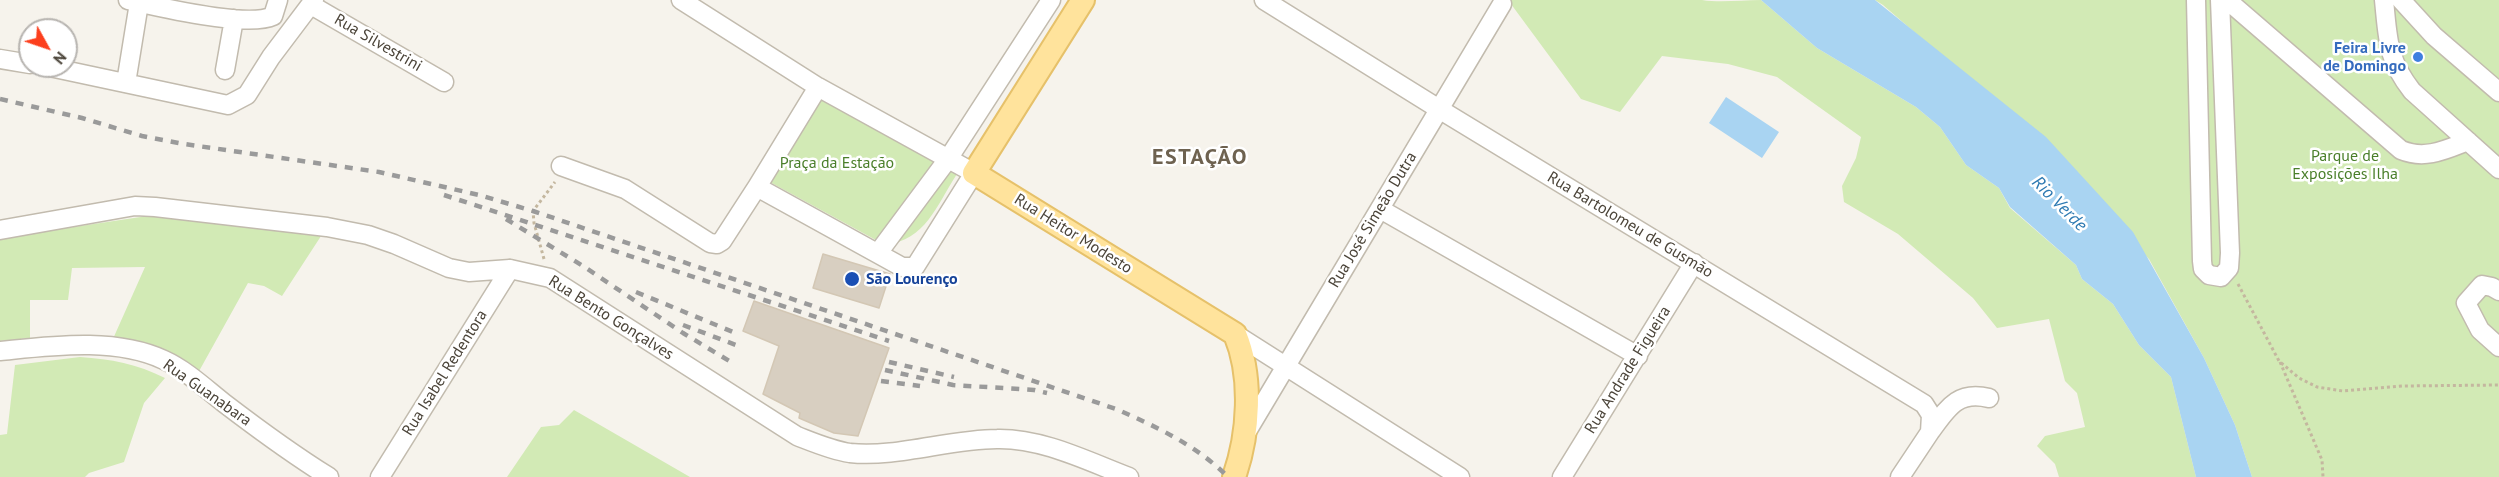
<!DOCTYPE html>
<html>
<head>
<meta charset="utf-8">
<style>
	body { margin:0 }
	#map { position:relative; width:2499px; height:477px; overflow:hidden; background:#f6f3ec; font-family:"PT Sans",sans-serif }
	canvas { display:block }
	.north { position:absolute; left:18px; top:18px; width:60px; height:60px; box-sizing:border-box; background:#fff; border:2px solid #b7b4b0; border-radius:50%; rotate:130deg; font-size:16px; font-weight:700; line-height:24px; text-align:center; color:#4b4439 }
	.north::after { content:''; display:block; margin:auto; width:21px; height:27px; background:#fc3f1d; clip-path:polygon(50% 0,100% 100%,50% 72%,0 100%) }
</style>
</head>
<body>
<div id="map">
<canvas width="2499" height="477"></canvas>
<div class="north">N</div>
</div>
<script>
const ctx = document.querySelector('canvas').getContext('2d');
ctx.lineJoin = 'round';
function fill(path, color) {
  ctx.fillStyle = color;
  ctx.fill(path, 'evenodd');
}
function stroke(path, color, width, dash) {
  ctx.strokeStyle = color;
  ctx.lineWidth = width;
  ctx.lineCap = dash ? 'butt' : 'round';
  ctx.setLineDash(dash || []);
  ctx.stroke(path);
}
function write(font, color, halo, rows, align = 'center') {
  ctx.font = font + ' "PT Sans",sans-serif';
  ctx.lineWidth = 5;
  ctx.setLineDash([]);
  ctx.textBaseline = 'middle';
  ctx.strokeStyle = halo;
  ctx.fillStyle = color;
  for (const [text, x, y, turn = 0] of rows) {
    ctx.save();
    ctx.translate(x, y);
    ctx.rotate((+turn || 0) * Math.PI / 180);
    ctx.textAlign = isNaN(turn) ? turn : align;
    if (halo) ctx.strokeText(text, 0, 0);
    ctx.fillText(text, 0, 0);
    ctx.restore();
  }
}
const green = new Path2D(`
	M1508,0H1702C1721,3 1741,0 1761,0L1817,48L1916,107L1940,127L1966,165L1999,188L2010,208L2076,265L2082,279L2113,304L2139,345L2171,377L2196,477H2059L2055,464L2037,446L2045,436L2085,427L2077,393L2065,381L2049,319L1997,328L1973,298L1898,234L1844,202L1842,186L1856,158L1861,137L1777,77L1728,64L1662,56L1620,112L1581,99Z
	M1875,0H2499V477H2252L2235,425L2204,358L2149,259L1935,50L1883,5Z
	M818,98L957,174C936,206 926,240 885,245L768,181Z
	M154,215L323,233L282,296L264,286L248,283L198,373L112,341L145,267L72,268L68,300H30V338L0,341V238Z
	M80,357C111,359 137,364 165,378L144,403L124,462L89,473L85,477H0V435L7,434L15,365Z
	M574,410L690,477H507L541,427L559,425Z`);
const water = new Path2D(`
	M1761,0H1875L2046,137L2133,232L2204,358L2235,425L2252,477H2196L2171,377L2139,345L2113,304L2082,279L2076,265L2010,207L1999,188L1966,165L1940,127L1916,107L1817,48Z
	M1726,97L1779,132L1762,158L1709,123Z`);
const building = new Path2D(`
	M823,254L890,274L879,308L813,288Z
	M754,301L889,348L858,436L834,433L799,418L800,413L763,394L779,346L743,331Z`);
const path = new Path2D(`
	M544,259L534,223L533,211L555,182
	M2238,284L2279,361L2299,378L2317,387L2343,391L2402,386L2499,385
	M2280,362L2322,460L2323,477`);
const minor = new Path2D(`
	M128,0C158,7 248,28 273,16L278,0
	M681,0L818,87L974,173L915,267H902L757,187L818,87
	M1264,0L1439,109L1924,404L1931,415L1930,432L1900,477
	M2196,0L2202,261L2203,269L2209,275L2221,277L2229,268L2230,253L2220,0
	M2227,0L2401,150C2425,160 2445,150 2468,141
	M2384,0C2388,39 2387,59 2412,91L2499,169
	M2401,0L2434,36L2499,92
	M311,5L444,82
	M0,59L30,64
	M45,66L228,105L247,95L271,57L314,0
	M225,70L234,19
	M126,83L139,3
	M561,166L625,189L710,243L717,244L722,241L757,187
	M1380,209L1638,356
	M0,230L135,206L155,207L327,227L368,235L394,244L449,268L469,272L510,269L550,278L797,436C815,443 831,450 850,453C896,458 950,439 997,439C1042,438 1087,461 1129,477
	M878,253L948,159L1051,0
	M2499,291L2492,287L2482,285L2466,303L2480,330L2499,347
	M1235,334L1460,477
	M0,351C51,346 115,337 164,360C186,370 205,388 224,403C258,429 292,454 329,477
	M1930,432C1947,409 1957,390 1989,398
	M1246,433L1502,4
	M380,477L510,269
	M1562,477L1694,263`);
const major = new Path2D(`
	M1083,0L974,173L1235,334C1253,377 1249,434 1234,477`);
const rail = new Path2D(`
	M0,99L82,118L142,136L184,144L379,172L479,195L533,211L1116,409C1157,427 1196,445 1228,477
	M444,195L889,341
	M506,219L583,266L683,333L731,362
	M636,292L738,334
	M683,325L736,345
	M889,362L954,377
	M885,370L953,385L1034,390L1047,393
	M881,381L920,386`);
const markers = [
	[2418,57,6,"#3f7fe0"],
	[852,279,8,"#1a4fb4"]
];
const streetNames = [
	["Rua Silvestrini",378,43,30],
	["Rua José Simeão Dutra",1373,220,-59],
	["Rua Bartolomeu de Gusmão",1630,225,31],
	["Rua Heitor Modesto",1073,234,32],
	["Rua Bento Gonçalves",611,318,32],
	["Rua Andrade Figueira",1628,370,-58],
	["Rua Isabel Redentora",445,373,-58],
	["Rua Guanabara",207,393,35]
];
const shopNames = [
	["Feira Livre",2406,48],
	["de Domingo",2406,66]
];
const parkNames = [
	["Parque de",2345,156],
	["Exposições Ilha",2345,174],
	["Praça da Estação",837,163]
];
const transitNames = [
	["São Lourenço",866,279]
];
const waterNames = [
	["Rio Verde",2059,204,45]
];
const districtNames = [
	["ESTAÇÃO",1200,158]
];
fill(green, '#d2eab5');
fill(water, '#a9d4f2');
fill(building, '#d8cfc1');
stroke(building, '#d3c7b4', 1.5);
stroke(minor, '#c2bbae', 21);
stroke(major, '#e6c16a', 26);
stroke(path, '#c4b79f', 3, [3, 3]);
stroke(minor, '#fff', 18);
stroke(major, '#ffe39c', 22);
stroke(rail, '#9a9a9a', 4.5, [8, 8]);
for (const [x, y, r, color] of markers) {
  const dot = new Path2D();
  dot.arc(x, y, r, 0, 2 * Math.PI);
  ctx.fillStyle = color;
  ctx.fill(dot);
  stroke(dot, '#fff', 2);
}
write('16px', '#4b4439', '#fff', streetNames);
write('bold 16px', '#366cbe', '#fff', shopNames, 'right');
write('16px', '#4a7f2a', '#fff', parkNames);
write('bold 16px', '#164399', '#fff', transitNames, 'left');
write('italic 18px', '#2e7ab2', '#fff', waterNames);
ctx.letterSpacing = '1.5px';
write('bold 22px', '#6e6250', '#fff', districtNames);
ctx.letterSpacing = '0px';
</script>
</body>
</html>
